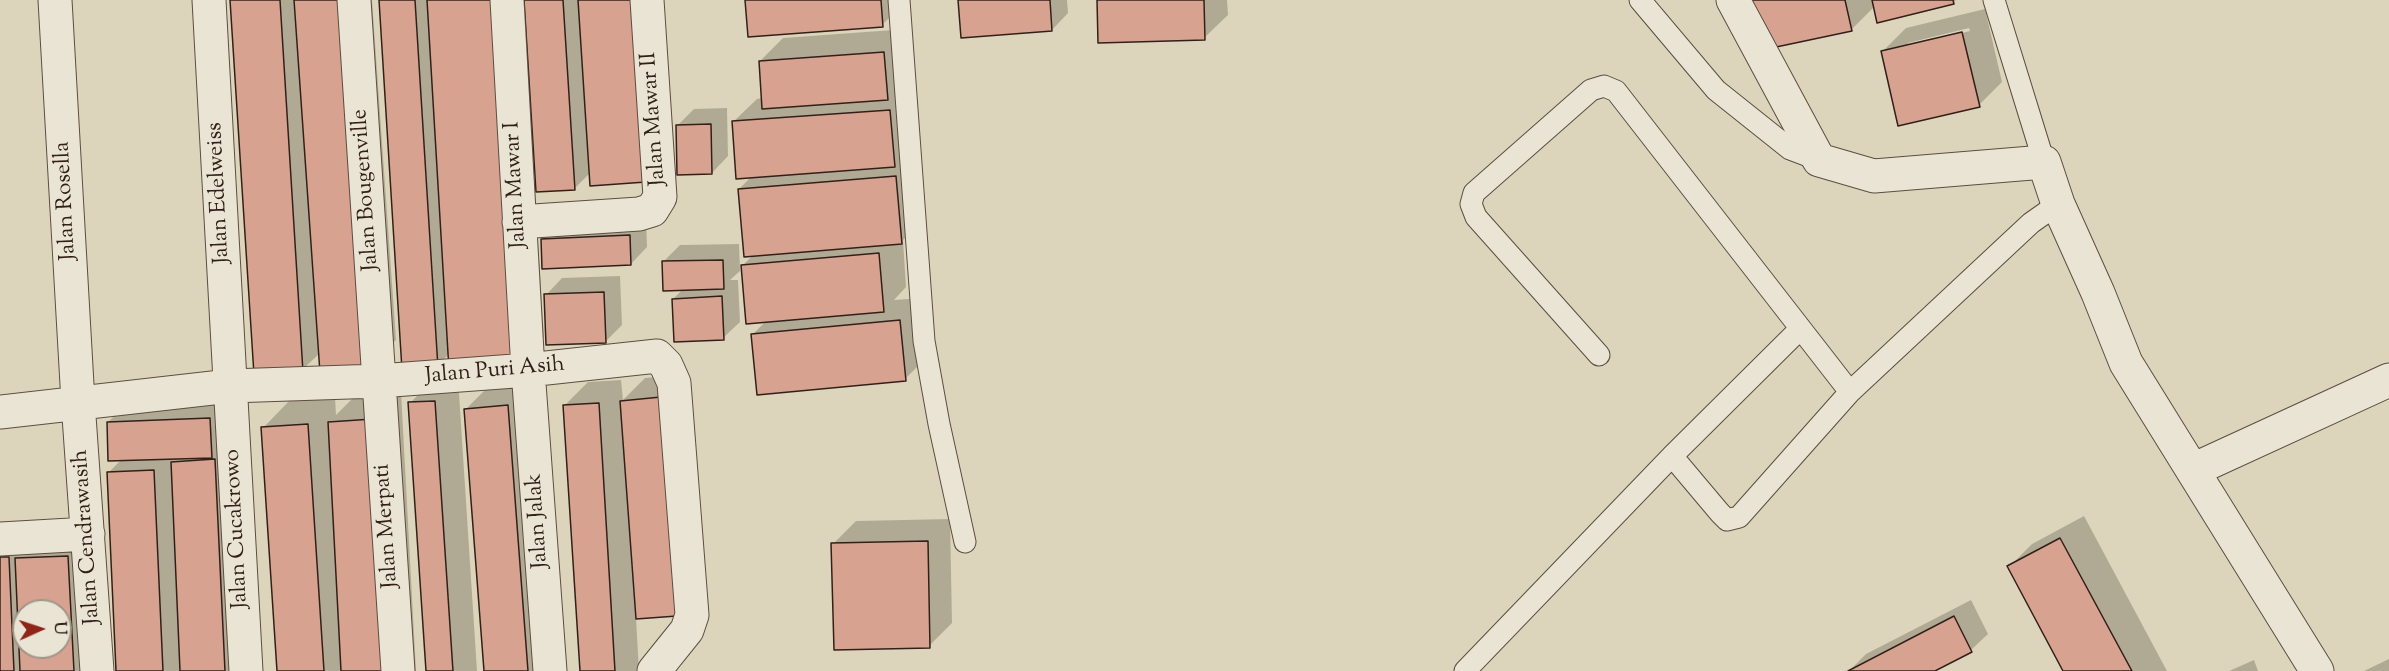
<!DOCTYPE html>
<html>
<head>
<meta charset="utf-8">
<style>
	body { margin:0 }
	#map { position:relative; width:2389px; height:671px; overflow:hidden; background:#ddd5bb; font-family:"Sorts Mill Goudy",serif }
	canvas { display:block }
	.north { position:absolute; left:12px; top:599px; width:60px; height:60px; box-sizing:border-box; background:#e9e4d3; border:2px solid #a09688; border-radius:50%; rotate:87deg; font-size:16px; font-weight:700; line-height:24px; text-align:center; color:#322018 }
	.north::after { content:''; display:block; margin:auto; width:21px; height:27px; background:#8f2418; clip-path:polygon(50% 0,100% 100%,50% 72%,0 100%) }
</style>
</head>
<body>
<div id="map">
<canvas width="2389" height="671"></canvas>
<div class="north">U</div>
</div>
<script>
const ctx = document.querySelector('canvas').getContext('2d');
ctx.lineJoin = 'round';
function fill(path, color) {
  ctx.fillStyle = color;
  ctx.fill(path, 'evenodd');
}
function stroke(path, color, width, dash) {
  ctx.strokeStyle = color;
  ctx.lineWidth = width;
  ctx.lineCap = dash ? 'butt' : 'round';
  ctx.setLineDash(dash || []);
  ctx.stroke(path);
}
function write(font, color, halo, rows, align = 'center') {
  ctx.font = font + ' "Sorts Mill Goudy",serif';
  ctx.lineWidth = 5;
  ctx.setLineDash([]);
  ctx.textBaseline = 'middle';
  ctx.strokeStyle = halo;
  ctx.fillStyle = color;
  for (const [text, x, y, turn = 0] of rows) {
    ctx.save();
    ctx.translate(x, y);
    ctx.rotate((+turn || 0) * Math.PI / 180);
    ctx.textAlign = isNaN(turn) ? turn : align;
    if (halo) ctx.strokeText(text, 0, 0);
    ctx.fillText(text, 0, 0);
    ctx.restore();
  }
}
const shadow = new Path2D(`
	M232,0H372L396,340L368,368L320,353L302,370Z
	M380,0H663L591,172L574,189L535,191L544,337L516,365L449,354L437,366Z
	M747,0H898L899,8L882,25Z
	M960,0H1067L1068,13L1052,30Z
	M1099,0H1227L1228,15L1204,38Z
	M1753,0H1956L1953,3L1875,6L1851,30Z
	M1985,9L2002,82L1979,105L1883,51L1906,28ZM1969,28L1970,31L1908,46V43Z
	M907,29L924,219L903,240L906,287L894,300L922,298L928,356L905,379L753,334L766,321L743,265L754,254L739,189L752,176L733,122L757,99L763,98L760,61L783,38Z
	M727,108L728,156L712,173L677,126L694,109Z
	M646,220L647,247L631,264L542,240L559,223Z
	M739,244L740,271L730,280H738L740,322L723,338L673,299L683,289L663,262L680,245Z
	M620,276L622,325L605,342L546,295L562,278Z
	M683,375L636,618L639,671H582L565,405L588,382L621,380L623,400L645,378Z
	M458,378L477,671H427L410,403L433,380Z
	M531,383L552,671H486L466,409L489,386Z
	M401,392L416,671H279L263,428L290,400L335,397L336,415L357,394Z
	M226,402L254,671H117L108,473L121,460L108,422L125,406Z
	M2084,516L2167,671H2065L2009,567L2032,544Z
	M950,519L952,623L929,646L833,544L856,521Z
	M95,529L102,671H0V536ZM24,611H60V647H24Z
	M1971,600L1988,634L1971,650L1932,671H1849L1866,654Z
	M2389,659V671H2365L2366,670Z
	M2254,660L2258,671H2229Z`);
const building = new Path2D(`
	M230,0H280L303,372L254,375Z
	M294,0H343L368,370L320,373Z
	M379,0H415L438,368L402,370Z
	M427,0H495L517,366L449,370Z
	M524,0H563L575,190L536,192Z
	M578,0H634L646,182L590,186Z
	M745,0H881L883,27L748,37Z
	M958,0H1050L1052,31L961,38Z
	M1097,0H1204L1205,40L1098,43Z
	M1751,0H1845L1852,31L1762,50Z
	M1872,0H1953L1954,4L1877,23Z
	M1962,32L1980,107L1898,126L1881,51Z
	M884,52L888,100L762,109L759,61Z
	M890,110L895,167L736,179L732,121Z
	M711,124L712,174L677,175L676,125Z
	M896,176L902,244L744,257L738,189Z
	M630,235L631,265L542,269L541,239Z
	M879,253L884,312L746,324L741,265Z
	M723,260L724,289L663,291L662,261Z
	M604,292L606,343L546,345L544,294Z
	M722,296L724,340L674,342L672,299Z
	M900,320L906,381L757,395L751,334Z
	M661,397L677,616L636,619L620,401Z
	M435,401L453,671H426L408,402Z
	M599,403L615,671H580L563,405Z
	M508,405L528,671H484L464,409Z
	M210,418L212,458L108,461L107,422Z
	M373,419L387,671H341L328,422Z
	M308,424L324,671H277L261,427Z
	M215,459L225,671H180L171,462Z
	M154,470L163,671H116L107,472Z
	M2060,538L2132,671H2063L2007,566Z
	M928,541L930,648L834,650L831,543Z
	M68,556L74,671H20L15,558ZM24,611H60V647H24Z
	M0,557H9L14,671H0Z
	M1954,616L1972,652L1935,671H1848Z`);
const lane = new Path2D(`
	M899,0L924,341L939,424L965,542
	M1640,0L1716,90L1790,149L1819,160
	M1994,0L2044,162
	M1599,355L1476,217L1471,204L1474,193L1591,90L1604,86L1616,91L1850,392
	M1672,456L1800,329
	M1465,671L1672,456L1720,513L1727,520L1739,517L1850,392L2031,223L2058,204`);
const street = new Path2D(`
	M55,0L78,402L97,671
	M209,0L246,671
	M354,0L398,671
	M507,0L528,370L550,671
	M1733,0L1819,160L1874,176L2044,162L2058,204L2098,293L2126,363L2317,671
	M519,222L639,214L652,210L660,197L647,0
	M0,412L230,386L379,381L528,370L657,356L666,365L674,383L692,615L687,630L654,671
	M2193,470L2389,380
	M0,539L88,534`);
const streetNames = [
	["Jalan Mawar II",655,119,-94],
	["Jalan Mawar I",517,185,-93],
	["Jalan Bougenville",367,190,-94],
	["Jalan Edelweiss",220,193,-93],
	["Jalan Rosella",67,201,-93],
	["Jalan Puri Asih",495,372,-5],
	["Jalan Jalak",539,521,-94],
	["Jalan Merpati",388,526,-94],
	["Jalan Cucakrowo",238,529,-93],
	["Jalan Cendrawasih",88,537,-94]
];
fill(shadow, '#0003');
fill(building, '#d8a291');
stroke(building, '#322018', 1.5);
stroke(lane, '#5d4d41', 23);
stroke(street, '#5d4d41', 35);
stroke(lane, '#e9e4d3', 21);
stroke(street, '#e9e4d3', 33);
write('22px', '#322018', '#e9e4d3', streetNames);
</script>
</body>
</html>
